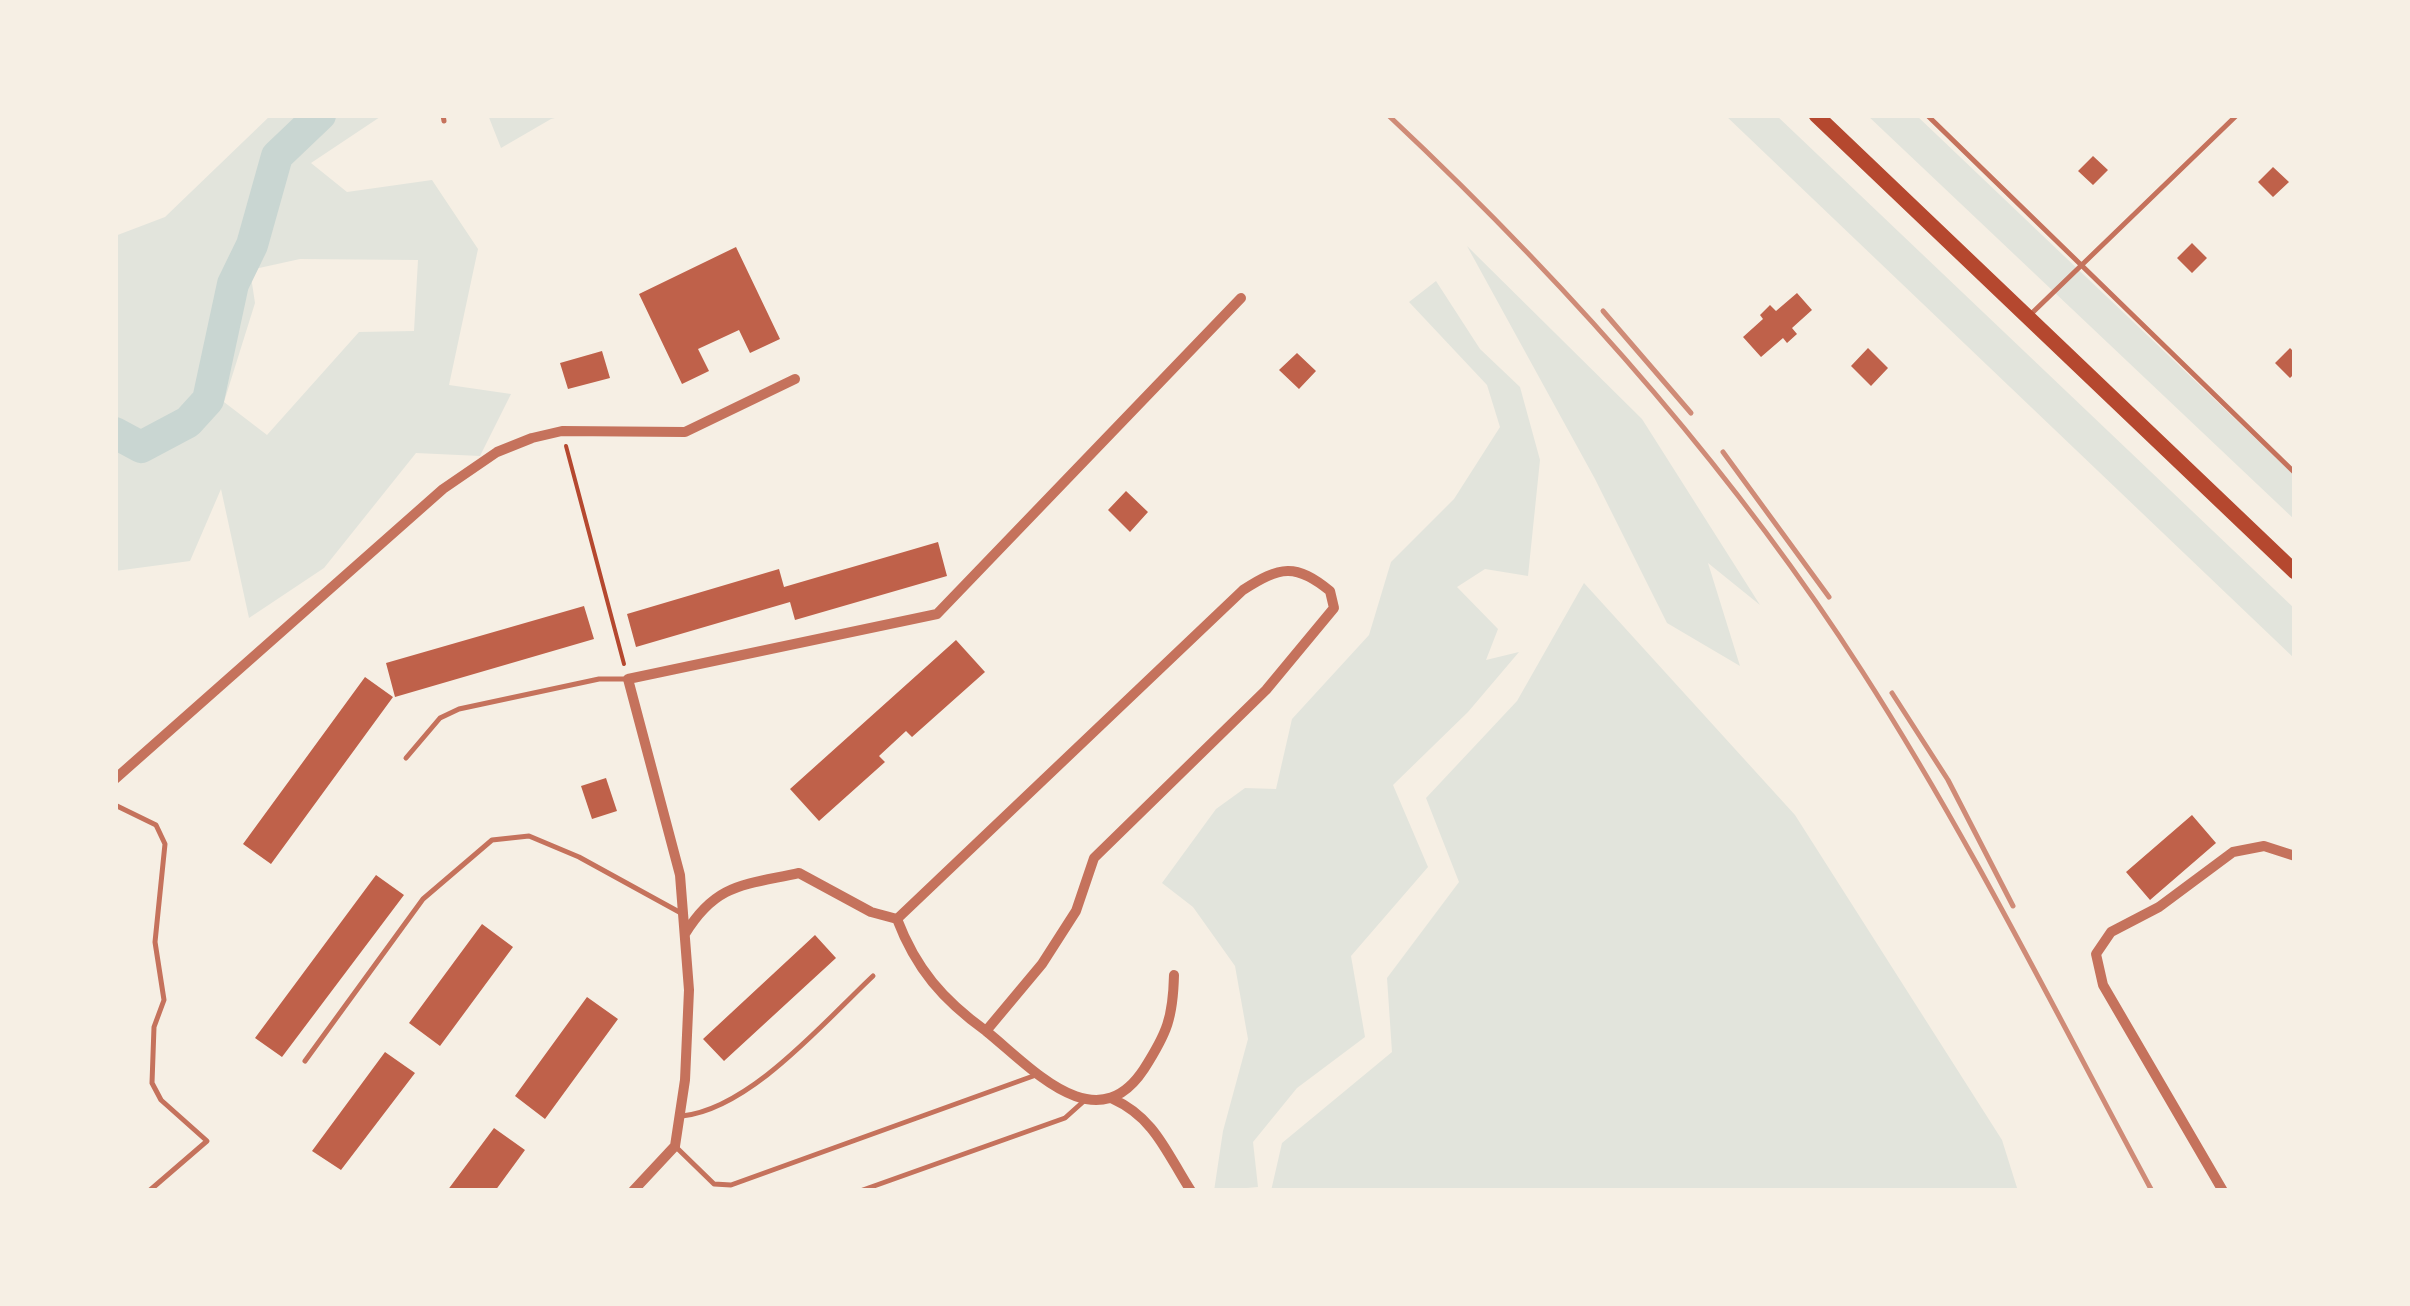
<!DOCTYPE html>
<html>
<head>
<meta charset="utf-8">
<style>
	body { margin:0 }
	#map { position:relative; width:2410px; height:1306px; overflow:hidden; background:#f6efe4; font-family:"IBM Plex Serif",serif }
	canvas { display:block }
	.frame { position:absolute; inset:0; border:118px solid #f6efe4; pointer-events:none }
</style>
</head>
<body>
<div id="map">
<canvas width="2410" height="1306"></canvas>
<div class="frame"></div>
</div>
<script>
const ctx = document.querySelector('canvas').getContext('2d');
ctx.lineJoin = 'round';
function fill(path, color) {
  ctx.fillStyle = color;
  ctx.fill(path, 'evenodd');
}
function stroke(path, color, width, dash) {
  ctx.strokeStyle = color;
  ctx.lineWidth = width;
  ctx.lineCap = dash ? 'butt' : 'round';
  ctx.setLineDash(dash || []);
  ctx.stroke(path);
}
const green = new Path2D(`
	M271,115H383L311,163L347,192L432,180L478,249L449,385L511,394L480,456L416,453L324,568L249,618L221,489L190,561L115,571V236L165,217ZM300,259L418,260L414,331L359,332L267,435L224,402L255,303L250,270Z
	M488,115H567L551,119L501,148Z
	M1725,115H1776L2295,609V659Z
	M1867,115H1916L2295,476V520Z
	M1467,246L1642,419L1760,605L1708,563L1740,666L1667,623L1595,479Z
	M1436,281L1480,349L1520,387L1540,460L1528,576L1485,569L1457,587L1498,629L1486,660L1519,652L1468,712L1393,785L1428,867L1351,956L1365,1037L1297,1088L1253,1142L1258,1187L1214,1191L1223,1131L1248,1039L1235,966L1193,907L1162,883L1216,809L1245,788L1276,789L1292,719L1369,635L1391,562L1454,499L1500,427L1487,385L1409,302Z
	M1584,583L1795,815L2002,1140L2018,1191H1271L1282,1143L1392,1052L1387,978L1459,882L1426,798L1517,701Z`);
const river = new Path2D(`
	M115,433L141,447L188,422L208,400L233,284L252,245L277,156L320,115`);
const building = new Path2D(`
	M2093,156L2108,170L2093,185L2078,171Z
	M2273,167L2289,182L2273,197L2258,182Z
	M2192,243L2207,258L2192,273L2177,258Z
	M736,247L780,339L750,353L739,330L698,349L709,371L682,384L639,294Z
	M1797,293L1812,310L1792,328L1797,334L1787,343L1783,338L1761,357L1743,337L1763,319L1760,315L1770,305L1776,311Z
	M1868,348L1888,368L1871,386L1851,366Z
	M2290,348L2295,353V373L2290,378L2275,363Z
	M602,351L610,378L568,389L560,363Z
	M1297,353L1316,371L1299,389L1279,370Z
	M1126,491L1148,512L1130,532L1108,510Z
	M938,542L947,576L795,620L790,602L636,647L627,614L779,569L784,587Z
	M584,606L594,639L395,697L386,663Z
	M956,640L985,672L912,737L906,731L879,756L885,762L819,821L790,789Z
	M365,677L393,697L271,864L243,844Z
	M606,778L617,811L592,819L581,786Z
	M2192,815L2216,843L2150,900L2126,872Z
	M376,875L404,895L282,1057L255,1038Z
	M482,924L513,947L440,1046L409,1023Z
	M815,935L836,958L724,1061L703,1039Z
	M587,997L618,1019L545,1119L515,1096Z
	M385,1052L415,1073L341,1170L312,1151Z
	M494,1128L525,1150L495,1191H447Z`);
const path = new Path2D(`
	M566,446L624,664`);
const service = new Path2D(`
	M443,115L444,121
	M1927,115L2295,473
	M2031,314L2237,115
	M406,758L440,718L459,709L599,679H628
	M115,805L156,825L165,844L155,942L164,1000L154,1027L152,1083L161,1100L207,1141L149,1191
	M305,1061L423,899L492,840L529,836L579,857L681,913
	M682,1116C750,1109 824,1022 873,976
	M677,1148L714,1184L731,1185L1036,1075
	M860,1191L1065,1118L1084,1101`);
const minor = new Path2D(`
	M115,779L443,489L497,452L532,438L562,431L685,432L795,379
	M685,934C716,883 744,885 799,873L871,912L897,919L1243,590C1280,566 1296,563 1330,591L1334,608L1266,690L1094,858L1076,911L1042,964L986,1031C943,1000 916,969 897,919
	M986,1031C1032,1068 1096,1142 1144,1069C1167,1033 1173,1018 1174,975
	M1113,1099C1155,1118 1167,1154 1191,1191
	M633,1191L675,1146L685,1080L689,990L680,875L628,679L937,614L1241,298
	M2223,1191L2103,985L2096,954L2111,932L2159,907L2233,852L2264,846L2295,856`);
const primary = new Path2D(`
	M1816,115L2295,572`);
const rail = new Path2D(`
	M1388,115C1566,282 1730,465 1862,671C1969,837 2058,1017 2152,1191
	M1603,311L1691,413
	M1723,452L1829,597
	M1892,693L1948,780L2013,906`);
fill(green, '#e2e4dc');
stroke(river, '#c9d6d2', 32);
fill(building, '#bf614a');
stroke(path, '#b5482f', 4);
stroke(service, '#c5725c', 5);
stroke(minor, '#c5725c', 10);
stroke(primary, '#b5482f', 15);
stroke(rail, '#cf8b77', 5);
</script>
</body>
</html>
